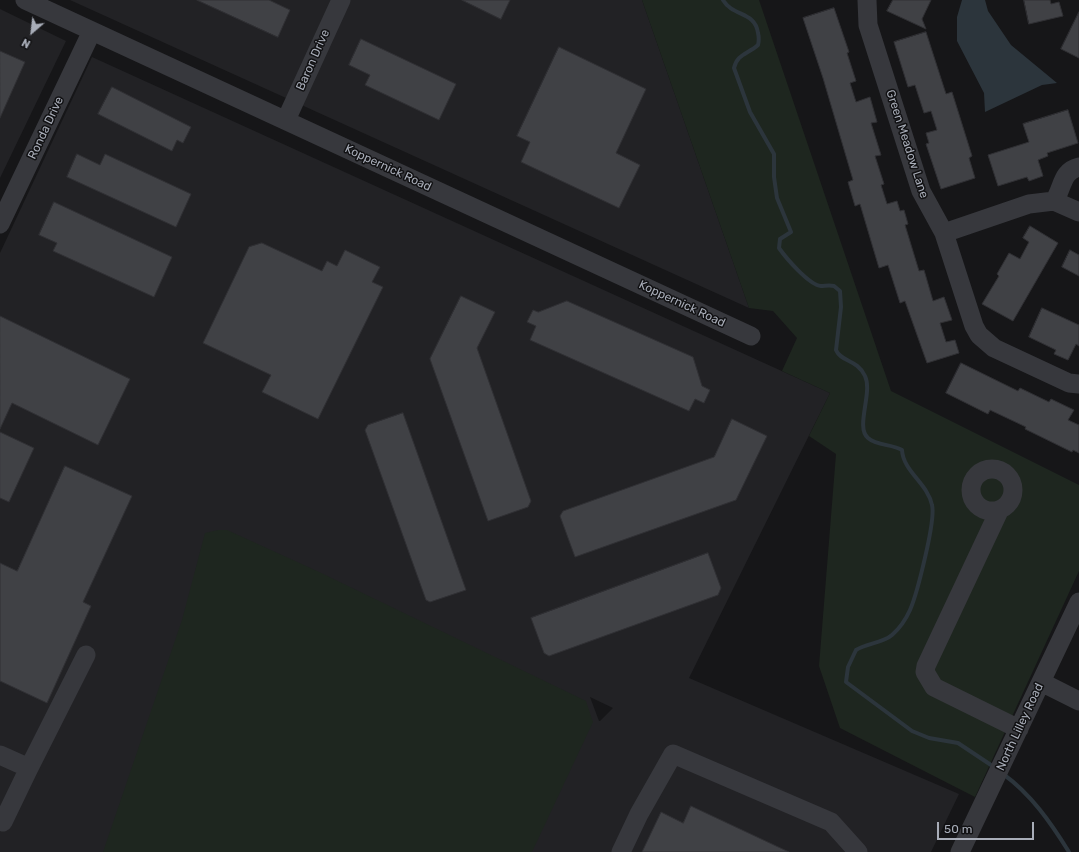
<!DOCTYPE html>
<html>
<head>
<meta charset="utf-8">
<style>
	body { margin:0 }
	#map { position:relative; width:1079px; height:852px; overflow:hidden; background:#161618; font-family:Rubik,sans-serif }
	canvas { display:block }
	.north { position:absolute; left:12px; top:12px; width:40px; height:40px; -webkit-text-stroke:3px #111113; paint-order:stroke; rotate:208deg; font-size:11px; font-weight:700; line-height:16px; text-align:center; color:#a8adb8 }
	.north::after { content:''; display:block; margin:auto; width:14px; height:18px; background:#a8adb8; clip-path:polygon(50% 0,100% 100%,50% 72%,0 100%) }
	.scale { position:absolute; left:937px; top:822px; width:97px; height:18px; box-sizing:border-box; border:2px solid #a8adb8; border-top:0; padding-left:5px; font-size:12px; line-height:14px; white-space:nowrap; color:#a8adb8; -webkit-text-stroke:3px #111113; paint-order:stroke }
</style>
</head>
<body>
<div id="map">
<canvas width="1079" height="852"></canvas>
<div class="north">N</div>
<div class="scale">50 m</div>
</div>
<script>
const ctx = document.querySelector('canvas').getContext('2d');
ctx.lineJoin = 'round';
function fill(path, color) {
  ctx.fillStyle = color;
  ctx.fill(path, 'evenodd');
}
function stroke(path, color, width, dash) {
  ctx.strokeStyle = color;
  ctx.lineWidth = width;
  ctx.lineCap = dash ? 'butt' : 'round';
  ctx.setLineDash(dash || []);
  ctx.stroke(path);
}
function write(font, color, halo, rows, align = 'center') {
  ctx.font = font + ' Rubik,sans-serif';
  ctx.lineWidth = 3;
  ctx.setLineDash([]);
  ctx.textBaseline = 'middle';
  ctx.strokeStyle = halo;
  ctx.fillStyle = color;
  for (const [text, x, y, turn = 0] of rows) {
    ctx.save();
    ctx.translate(x, y);
    ctx.rotate((+turn || 0) * Math.PI / 180);
    ctx.textAlign = isNaN(turn) ? turn : align;
    if (halo) ctx.strokeText(text, 0, 0);
    ctx.fillText(text, 0, 0);
    ctx.restore();
  }
}
const built = new Path2D(`
	M70,0H642L749,308Z
	M0,9L66,41L0,178Z
	M92,57L830,393L689,678L959,794L931,852H0V253ZM590,697L613,708L600,721H599Z`);
const green = new Path2D(`
	M642,0H759L891,391L1079,485V571L975,797L840,728L819,666L836,454L809,436L830,393L782,371L797,338L773,311L749,308Z
	M218,530H227L317,571L586,701L593,722L532,852H103L182,620L205,533Z`);
const water = new Path2D(`
	M962,0H985L988,11L1011,45L1057,83L1042,85L985,112L984,93L957,41V17Z`);
const stream = new Path2D(`
	M723,0C733,17 755,11 758,33C759,37 759,41 758,45C748,54 737,54 734,68L750,112L774,154V177L777,198L791,232L780,239L779,248C786,258 809,285 821,286C825,286 829,285 834,286L840,291L841,307L836,350C841,362 857,359 865,376C873,393 855,427 868,438C877,446 892,444 902,450C903,471 928,484 932,505C936,520 917,594 910,610C906,619 900,628 892,635C883,643 867,643 856,650L848,667L846,682L912,731L929,738L958,743L994,767
	M1003,774C1031,794 1051,823 1069,852`);
const building = new Path2D(`
	M197,0H269L290,10L278,37Z
	M462,0H510L501,19Z
	M893,0H931L922,19L926,29L887,11Z
	M1024,0H1050L1051,4L1059,2L1063,16L1029,24Z
	M834,8L849,52L847,53L856,81L850,83L856,102L870,97L877,122L871,123L881,155L875,156L884,184L881,185L887,204L897,201L900,211L904,210L908,224L905,225L919,271L924,270L933,301L944,297L952,320L940,323L946,342L955,340L959,353L927,363L905,301L900,303L888,265L879,268L860,204L855,206L848,182L853,180L823,78L803,18Z
	M1079,12V58L1061,49Z
	M926,32L946,94L952,92L972,156L969,158L975,178L941,189L926,144L929,143L926,133L937,130L931,111L924,113L915,85L908,87L894,42Z
	M361,39L456,84L439,120L365,85L370,75L349,65Z
	M559,47L646,89L616,153L640,165L619,208L521,162L530,142L517,136Z
	M0,51L25,62L0,118Z
	M112,87L191,127L183,143L177,140L172,151L98,114Z
	M1068,110L1078,143L1047,153L1048,156L1038,160L1043,176L1029,181L1027,177L998,186L988,155L1029,142L1023,124Z
	M77,154L100,165L105,154L191,194L176,227L67,177Z
	M54,202L172,257L154,297L53,251L57,243L39,235Z
	M1030,226L1058,243L1013,321L982,304L999,276L997,274L1009,253L1020,259L1029,242L1023,238Z
	M262,243L322,271L327,261L337,266L345,250L380,267L372,282L383,287L318,419L262,392L271,375L203,343L249,247Z
	M1070,250L1079,255V276L1062,267Z
	M461,296L495,312L477,348L531,501L528,507L488,521L430,359Z
	M567,301L693,357L702,386L710,390L704,403L695,399L689,411L530,340L536,326L527,322L533,310L538,312Z
	M1042,308L1079,325V346L1076,344L1068,360L1054,354L1056,350L1029,337Z
	M0,316L130,379L98,445L12,403L0,429Z
	M961,363L1018,391L1020,388L1049,402L1051,399L1074,410L1068,420L1079,425V453L1073,450L1072,452L1025,429L1026,427L990,410L988,414L946,393Z
	M403,413L466,590L430,602L426,600L365,430L368,425Z
	M732,419L767,436L736,500L575,557L560,516L563,511L714,457Z
	M0,432L34,448L9,502L0,498Z
	M65,466L132,496L83,602L91,606L47,703L0,681V563L17,571Z
	M708,553L721,588L718,595L549,656L544,653L531,618Z
	M691,806L789,852H642L661,812L683,823Z`);
const minor = new Path2D(`
	M25,0L751,336
	M867,0L868,25L921,191L944,233L974,326L979,335L994,348L1069,383L1079,384
	M286,120L341,0
	M1079,167C1061,171 1063,189 1054,201L1079,212
	M0,224L92,31
	M944,233L1029,204L1054,201
	M971 490a21 21 0 1 1 42 0a21 21 0 1 1-42 0Z
	M999,511L926,666L925,672L934,687L1019,729
	M1041,682L1079,701
	M0,755L29,768L3,822
	M29,768L86,655
	M621,852L639,814L673,754L831,822L858,852
	M960,852L1079,602`);
const streetNames = [
	["Baron Drive",313,60,-66],
	["Ronda Drive",46,128,-65],
	["Green Meadow Lane",907,144,72],
	["Koppernick Road",388,168,25],
	["Koppernick Road",682,304,25],
	["North Lilley Road",1020,727,-65]
];
fill(built, '#222225');
fill(green, '#1e261f');
fill(water, '#2c353c');
stroke(stream, '#2c353c', 4);
fill(building, '#404145');
stroke(building, '#303034', 1);
stroke(minor, '#37383d', 19);
write('12px', '#a8adb8', '#111113', streetNames);
</script>
</body>
</html>
